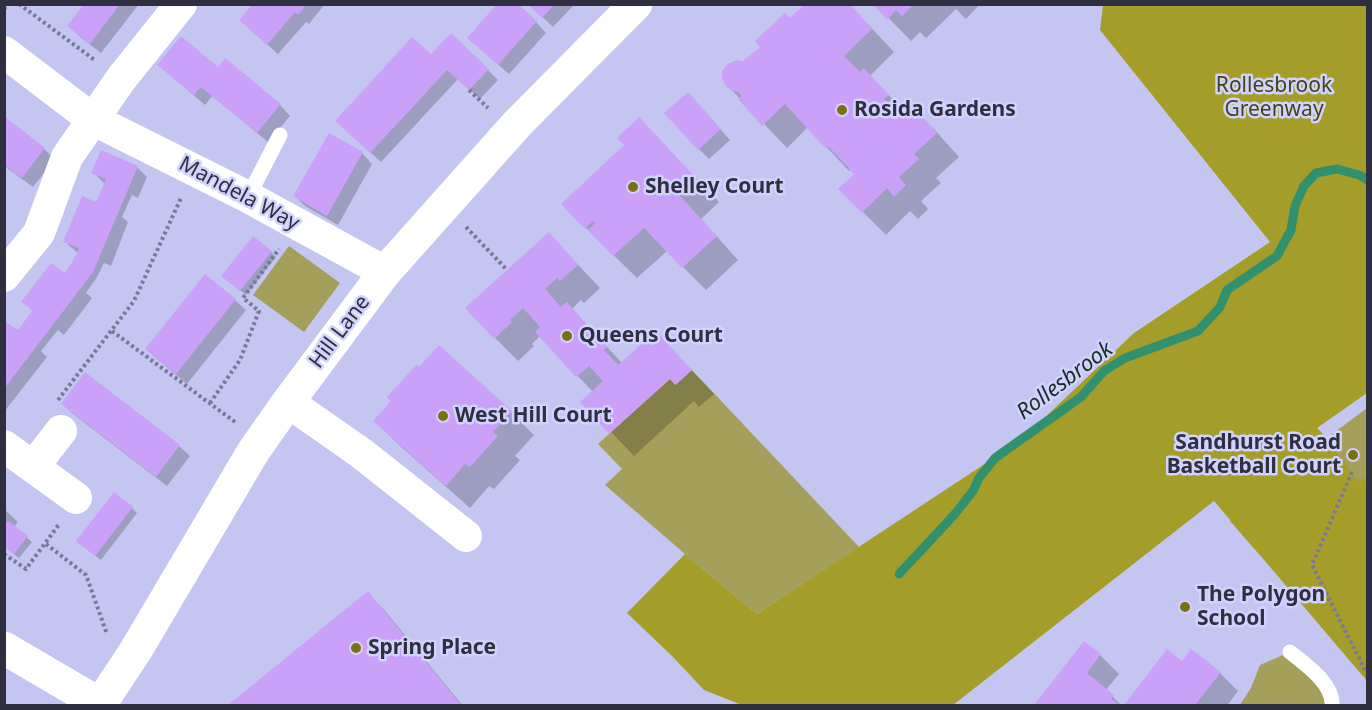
<!DOCTYPE html>
<html>
<head>
<meta charset="utf-8">
<style>
	body { margin:0 }
	#map { position:relative; width:1372px; height:710px; overflow:hidden; background:#c5c5f1; font-family:"Noto Sans",sans-serif }
	canvas { display:block }
	.frame { position:absolute; inset:0; border:6px solid #2f2f40; pointer-events:none }
</style>
</head>
<body>
<div id="map">
<canvas width="1372" height="710"></canvas>
<div class="frame"></div>
</div>
<script>
const ctx = document.querySelector('canvas').getContext('2d');
ctx.lineJoin = 'round';
function fill(path, color) {
  ctx.fillStyle = color;
  ctx.fill(path, 'evenodd');
}
function stroke(path, color, width, dash) {
  ctx.strokeStyle = color;
  ctx.lineWidth = width;
  ctx.lineCap = dash ? 'butt' : 'round';
  ctx.setLineDash(dash || []);
  ctx.stroke(path);
}
function write(font, color, halo, rows, align = 'center') {
  ctx.font = font + ' "Noto Sans",sans-serif';
  ctx.lineWidth = 5;
  ctx.setLineDash([]);
  ctx.textBaseline = 'middle';
  ctx.strokeStyle = halo;
  ctx.fillStyle = color;
  for (const [text, x, y, turn = 0] of rows) {
    ctx.save();
    ctx.translate(x, y);
    ctx.rotate((+turn || 0) * Math.PI / 180);
    ctx.textAlign = isNaN(turn) ? turn : align;
    if (halo) ctx.strokeText(text, 0, 0);
    ctx.fillText(text, 0, 0);
    ctx.restore();
  }
}
const green = new Path2D(`
	M289,246L340,283L304,332L253,295Z
	M692,370L859,547L757,614L685,554L605,485L622,469L598,444L670,379L676,385Z
	M1367,408V476L1359,483L1352,473L1257,552L1230,521L1317,428L1327,438Z
	M1290,652L1317,673L1329,705L1239,706L1251,688L1260,665Z`);
const forest = new Path2D(`
	M1103,5H1367V393L1317,428L1326,438L1359,482L1367,476V681L1214,501L953,705H742L704,690L672,656L627,613L685,554L757,614L1021,440L1134,333L1270,242L1100,30Z`);
const shadow = new Path2D(`
	M86,4H139L101,53L79,36L69,26Z
	M255,4H325L309,24L306,22L278,54L251,30Z
	M529,4H575L553,27Z
	M875,4H980L966,19L956,9L926,38L920,32L911,41Z
	M790,20H864L894,52L870,76L905,112L934,129L959,157L936,178L941,183L921,201L928,209L918,219L910,211L886,235L840,189L857,174L851,169L849,171L808,127L787,148L726,84L744,63Z
	M536,22L546,33L509,74L479,48Z
	M431,56L488,70L498,80L480,99L458,79L381,162L347,131Z
	M225,60L280,105L290,116L268,142L212,96L205,105L170,75L218,69Z
	M698,104L730,140L709,159L699,149Z
	M4,118L44,149L55,159L33,187L4,166Z
	M639,119L719,202L701,219L738,260L706,290L667,251L637,278L586,228Z
	M362,153L372,164L338,225L305,206L295,196Z
	M137,167L147,177L138,198L132,195L122,217L128,222L111,266L104,263L97,277L86,293L92,298L64,335L58,330L41,351L47,357L4,412V323L25,338L34,312L23,301L70,279L78,253L65,242L103,206L105,184L93,172Z
	M549,234L600,288L584,303L581,300L572,309L622,363L656,333L714,394L699,407L694,401L634,456L583,402L593,392L540,336L532,344L534,346L518,361L495,338Z
	M271,252L276,257L246,295L228,281Z
	M205,276L235,300L246,310L187,384L157,359L147,349Z
	M420,369L511,412L534,435L515,456L520,460L494,489L489,486L470,508L398,444L375,421Z
	M86,374L179,446L190,456L167,486L73,414L63,404Z
	M132,508L137,513L101,560L83,546Z
	M4,509L18,522L14,527L32,542L19,558L4,546Z
	M368,593L386,612L463,706H231Z
	M1084,643L1100,655L1119,674L1106,690L1122,706H1036Z
	M1167,651L1182,663L1220,673L1238,691L1227,706H1125Z`);
const stream = new Path2D(`
	M899,574L954,515L973,491L979,478L995,458L1081,397L1104,371L1125,358L1198,331L1220,307L1227,290L1277,256L1291,230L1295,206L1304,186L1316,173L1337,169L1359,175L1368,180`);
const building = new Path2D(`
	M84,4H120L90,44L67,26Z
	M253,4H307L298,15L295,12L267,45L239,20Z
	M497,4H518L537,21L498,65L467,38Z
	M528,4H555L542,18Z
	M805,4H850L872,29L844,56L860,72L864,68L889,95L884,99L900,115L911,104L937,133L914,154L919,159L899,177L906,185L894,197L887,188L862,213L838,189L854,174L828,146L826,149L785,104L762,126L738,99L742,96L738,92L730,90L725,85L722,78V71L728,64L737,60L743,61L760,47L755,41L785,13L790,18Z
	M873,4H914L902,16L896,10L887,20Z
	M451,33L489,69L469,90L447,70L370,153L335,121L412,37L431,54Z
	M181,36L218,67L225,58L281,104L257,133L201,87L194,95L157,65Z
	M688,92L721,129L698,150L664,113Z
	M4,116L45,148L22,178L4,165Z
	M639,117L697,179L679,195L717,236L682,268L644,228L613,256L588,230L595,223L593,221L585,229L561,204L624,145L617,138Z
	M329,133L363,152L327,216L293,196Z
	M101,150L138,166L93,272L4,389V321L18,330L33,310L21,302L51,263L65,273L73,261L79,248L63,242L82,196L96,202L106,179L91,173Z
	M549,232L578,265L560,281L557,278L545,289L561,307L567,302L607,347L604,350L618,365L656,331L692,370L675,385L670,379L609,434L580,402L603,381L589,366L576,377L535,332L540,327L523,308L510,320L512,322L494,339L465,308Z
	M253,236L272,251L240,291L221,276Z
	M205,274L236,299L176,374L145,349Z
	M439,345L512,411L493,432L498,436L470,467L465,464L446,486L373,421L391,401L387,397L416,365L419,367Z
	M85,372L180,445L156,477L61,404Z
	M114,492L133,507L95,556L76,541Z
	M8,521L28,536L14,554L4,547V525Z
	M368,591L461,705H228Z
	M1084,641L1101,654L1087,673L1114,695L1111,699L1120,705H1034Z
	M1167,649L1182,661L1191,649L1221,672L1195,705H1124Z`);
const path = new Path2D(`
	M19,4L96,61
	M4,9L8,4
	M469,90L488,108
	M466,227L507,270
	M112,331L235,422
	M58,400L134,301L181,198
	M210,403L240,360L259,311L243,298L279,249
	M1352,472L1312,565L1368,676
	M46,544L86,575L107,634
	M4,554L26,569L60,523`);
const lane = new Path2D(`
	M248,197L280,135
	M1290,652C1305,664 1334,684 1332,706`);
const street = new Path2D(`
	M4,52L92,119L248,197L385,272
	M4,276L39,233L67,157L121,79L181,4
	M288,402L361,453L466,536
	M4,446L76,498
	M33,467L61,431`);
const secondary = new Path2D(`
	M4,648L103,706
	M101,703L136,650L253,452L288,402L385,272L517,124L636,4`);
const markers = [
	[842,110,6,"#787113"],
	[633,187,6,"#787113"],
	[567,336,6,"#787113"],
	[443,416,6,"#787113"],
	[1353,455,6,"#787113"],
	[1185,607,6,"#787113"],
	[356,648,6,"#787113"]
];
const parkNames = [
	["Rollesbrook",1274,86],
	["Greenway",1274,110]
];
const poiNames = [
	["Rosida Gardens",854,110],
	["Shelley Court",645,187],
	["Queens Court",579,336],
	["West Hill Court",455,416],
	["Sandhurst Road",1341,443,"right"],
	["Basketball Court",1341,467,"right"],
	["The Polygon",1197,595],
	["School",1197,619],
	["Spring Place",368,648]
];
const streetNames = [
	["Mandela Way",239,194,28],
	["Hill Lane",340,332,-53]
];
const waterNames = [
	["Rollesbrook",1065,381,-37]
];
fill(green, '#a49f5a');
fill(forest, '#a59d29');
fill(shadow, '#0003');
stroke(stream, '#30916e', 9);
fill(building, '#caa0f9');
stroke(path, '#787897', 4, [3, 3]);
stroke(lane, '#fff', 15);
stroke(street, '#fff', 32);
stroke(secondary, '#fff', 33);
for (const [x, y, r, color] of markers) {
  const dot = new Path2D();
  dot.arc(x, y, r, 0, 2 * Math.PI);
  ctx.fillStyle = color;
  ctx.fill(dot);
  stroke(dot, '#d2d2ff', 2);
}
write('21px', '#464316', '#d2d2ff', parkNames);
write('bold 21px', '#2f2f40', '#d2d2ff', poiNames, 'left');
write('21px', '#2f2f40', '#d2d2ff', streetNames);
write('italic 22px', '#192f26', '#d2d2ff', waterNames);
</script>
</body>
</html>
